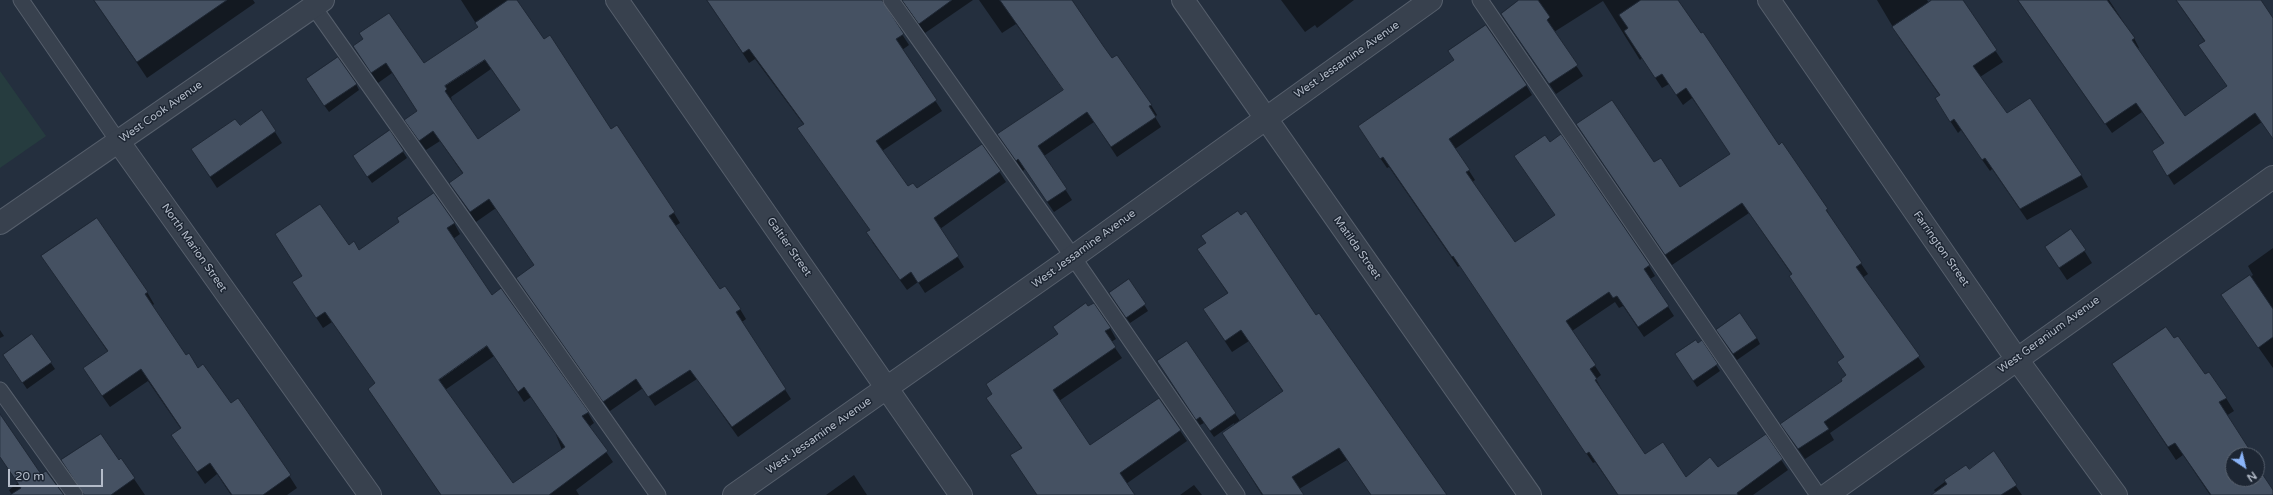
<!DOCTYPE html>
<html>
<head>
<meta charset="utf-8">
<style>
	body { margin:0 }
	#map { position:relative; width:2273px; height:495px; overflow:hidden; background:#242f3e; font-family:"Varela Round",sans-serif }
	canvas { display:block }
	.north { position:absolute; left:2225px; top:447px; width:40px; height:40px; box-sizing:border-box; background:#1d2633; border:1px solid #59626f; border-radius:50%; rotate:145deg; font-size:11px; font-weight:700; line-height:16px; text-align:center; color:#b4bcc9 }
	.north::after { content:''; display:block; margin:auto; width:14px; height:18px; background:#8ab4f8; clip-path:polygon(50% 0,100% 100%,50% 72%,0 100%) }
	.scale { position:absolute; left:8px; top:469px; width:95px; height:18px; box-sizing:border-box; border:2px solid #b4bcc9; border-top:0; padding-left:5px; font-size:12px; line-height:14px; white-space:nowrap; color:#b4bcc9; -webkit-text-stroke:3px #1d2633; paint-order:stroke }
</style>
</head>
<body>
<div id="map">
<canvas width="2273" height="495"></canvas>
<div class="north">N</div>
<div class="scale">20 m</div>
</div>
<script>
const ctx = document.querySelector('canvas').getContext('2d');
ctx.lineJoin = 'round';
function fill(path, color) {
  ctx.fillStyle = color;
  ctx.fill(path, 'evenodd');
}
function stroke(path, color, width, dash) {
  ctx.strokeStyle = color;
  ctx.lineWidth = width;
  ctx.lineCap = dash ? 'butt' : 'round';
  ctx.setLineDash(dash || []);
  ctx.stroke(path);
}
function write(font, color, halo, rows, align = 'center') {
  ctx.font = font + ' "Varela Round",sans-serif';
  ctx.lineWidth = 3;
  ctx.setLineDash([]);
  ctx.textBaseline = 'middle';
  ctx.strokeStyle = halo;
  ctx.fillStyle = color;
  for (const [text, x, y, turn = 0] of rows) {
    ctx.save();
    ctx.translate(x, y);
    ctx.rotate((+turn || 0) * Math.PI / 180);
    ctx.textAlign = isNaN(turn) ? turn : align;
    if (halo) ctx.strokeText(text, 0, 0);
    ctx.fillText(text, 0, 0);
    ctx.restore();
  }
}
const green = new Path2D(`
	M0,71L46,136L0,168Z`);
const shadow = new Path2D(`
	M95,0H253L255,3L147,78Z
	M461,0H515L543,41L611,130L617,126L674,213L680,223L675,226L720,290L740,309L746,319L742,322L791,399L738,437L697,379L655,406L643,388L610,411L517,278L535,266L496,208L476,222L450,183L463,174L440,141L426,150L412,131L418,112L392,73L378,83L354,47L424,65L479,28ZM491,69L521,111L478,140L450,101L452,100L451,97Z
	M708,0H973L925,33L905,5L897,1L888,7L889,14L909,45L902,50L942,111L882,151L908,188L916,189L982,145L1006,182L940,229L964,267L925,293L918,282L907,290L873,243L867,232L870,230L804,125L755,59L749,63Z
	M979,0H1071L1103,48L1151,105L1157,115L1155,117L1161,127L1117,157L1094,122L1044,156L1072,200L1054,212L1025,169L1023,171L998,134L1064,91L1016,24L1002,33Z
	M1281,0H1354L1317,28L1315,25L1305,32Z
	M1522,0H1677L1778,146L1782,144L1827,210L1832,221L1868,274L1862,278L1925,367L1830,433L1834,440L1805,459L1788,435L1847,376L1838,362L1845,358L1792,275L1749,213L1672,265L1577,125L1654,164L1680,189L1731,154L1692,98L1683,105L1669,84L1662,88L1642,58L1640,60L1603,1L1554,32L1583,76L1556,94L1502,15Z
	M1877,0H1927L1929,3L1934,0H1961L2003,62L1980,77L2007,115L2081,175L2088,187L2027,220L1992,169L1990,171L1961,130L1958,133L1943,110L1936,99L1940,96L1900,39Z
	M2018,0H2109L2134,38L2139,48L2137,49L2185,117L2228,87L2205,55V42L2176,0H2258L2273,21V114L2174,185L2159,161L2164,144L2142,112L2112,133Z
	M356,84L359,90L329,112L310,86Z
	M1526,85L1532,95L1455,149L1475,180L1472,182L1515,243L1556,216L1515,156L1549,143L1561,136L1649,266L1655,276L1650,279L1674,316L1644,337L1623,306L1619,308L1615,302L1572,331L1601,375L1596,379L1602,390L1600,391L1645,455L1685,478L1718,469L1765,436L1788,470L1753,495H1618L1595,462L1593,463L1460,265L1458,267L1389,167L1387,168L1365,136Z
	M239,127L275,132L282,143L217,188L192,150Z
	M390,132L407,158L372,183L358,163Z
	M454,223L460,234L453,239L491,296L588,413L594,423L589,427L613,462L576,490L579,495H441L375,399L376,384L332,322L323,328L300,293L303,276L276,235L348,246L359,251ZM494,356L524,402L531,397L555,432L562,450L513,485L445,390Z
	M2071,230L2092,263L2067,280L2053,259Z
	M2273,248V368L2222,296L2253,275L2248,266Z
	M1199,250L1316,316L1446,495H1371L1347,460L1299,489L1303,495H1262L1223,433L1235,425L1234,423L1214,437L1204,423L1200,425L1162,368L1187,342L1240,421L1283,392L1249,341L1232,352L1212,322L1228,294Z
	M43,257L147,292L154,304L152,306L186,356L231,405L260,430L297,488L287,495H231L217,474L205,484L172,436L181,429L148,381L110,407L91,380L108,352Z
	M1129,280L1148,311L1130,323L1113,299Z
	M1110,328L1116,339L1111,342L1122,358L1059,401L1090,446L1159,399L1187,441L1126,484L1133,495H1037L1018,466L1022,449L988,398Z
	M0,330L4,336L0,338Z
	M32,335L55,369L27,389L8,361Z
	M1721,337L1757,338L1760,344L1737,360Z
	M2174,340L2226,398L2234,411L2226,416L2252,455H2233V479H2257V463L2261,470L2259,471L2273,491V495H2210L2183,455L2176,460L2113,365Z
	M1701,342L1720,371L1697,387L1680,361Z
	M0,433L41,475L63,495H12L9,490L18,483L0,456Z
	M1993,453L2022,495H1937L1934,490L1966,466L1969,470Z
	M121,460L145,495H84L119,461Z
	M854,475L867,495H826Z
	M1194,485L1202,495H1180Z`);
const building = new Path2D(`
	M94,0H227L137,62Z
	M508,0H517L544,39L550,35L611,129L617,125L675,212L669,216L720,289L725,286L741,309L736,312L786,389L732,427L690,370L648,397L636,379L603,402L516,278L534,265L489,199L470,212L449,183L463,173L433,131L419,141L404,120L417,111L386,63L371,73L353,46L363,39L359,33L389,13L424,63L478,27L475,23ZM485,60L520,110L478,139L445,91L447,89L445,86Z
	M707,0H882L904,34L896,39L937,100L876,141L908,186L913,183L917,188L982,144L1001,171L934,218L959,256L918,283L911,272L900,280L866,232L870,230L797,128L804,124L749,49L743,53Z
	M902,0H952L919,24Z
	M1000,0H1072L1104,47L1112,58L1117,55L1152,105L1149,106L1156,117L1111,147L1087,112L1038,146L1067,189L1047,202L1018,159L1016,161L997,134L1063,90Z
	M1519,0H1538L1550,17L1547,20L1578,65L1549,84L1501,14Z
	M1641,0H1678L1701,33L1703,32L1779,145L1782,142L1828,209L1826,210L1862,263L1856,267L1920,356L1824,422L1829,429L1798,449L1780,424L1842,381L1841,379L1846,375L1837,362L1844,357L1789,276L1792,274L1742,203L1665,255L1576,124L1612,100L1654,162L1661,158L1680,187L1730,154L1686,88L1676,95L1662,74L1655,78L1624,31L1628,28L1619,15Z
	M1932,0H1963L1997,50L1973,66L2007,113L2030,98L2082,175L2020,209L1985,158L1982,160L1954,119L1950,122L1935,98L1940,95L1892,27Z
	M2018,0H2107L2135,38L2132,40L2185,116L2227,86L2198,45L2205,41L2176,0H2261L2273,18V139L2255,113L2167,176L2152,151L2164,143L2136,103L2105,124Z
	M1486,25L1527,85L1449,139L1470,170L1466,172L1515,242L1555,215L1514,156L1545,135L1550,142L1561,134L1650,265L1644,269L1669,306L1638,327L1617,296L1613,298L1609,292L1566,321L1596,365L1590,369L1597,379L1595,380L1645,454L1663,442L1686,477L1710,457L1718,467L1766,434L1783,459L1737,493L1738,495H1618L1589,452L1586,454L1453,256L1452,257L1383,157L1380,159L1358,126L1454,60L1448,51Z
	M338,57L357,84L324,106L306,79Z
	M262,110L276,131L210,177L191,149L235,119L240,125Z
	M390,130L404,151L367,177L353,156Z
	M434,193L455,223L447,228L492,295L501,288L589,412L582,416L608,451L549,495H441L368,389L375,383L325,312L316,318L292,282L302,276L275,234L320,204L349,245L354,241L359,250L399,222L397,218ZM487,346L518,392L524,387L565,447L513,483L439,380Z
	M1238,211L1241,215L1246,211L1316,315L1319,313L1447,495H1371L1339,448L1292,477L1304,495H1263L1222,433L1283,391L1241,330L1225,341L1203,309L1228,293L1197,249L1206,243L1201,236Z
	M97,218L148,292L145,294L186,355L189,353L198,368L203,364L231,403L238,398L291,475L263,495H232L210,463L197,472L171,435L181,428L141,369L102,396L83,368L108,351L41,256Z
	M2071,229L2086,250L2059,268L2045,247Z
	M2250,275L2273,309V337L2258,348L2221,295Z
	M1129,279L1146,304L1126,318L1109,293Z
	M1086,303L1088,306L1094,303L1111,328L1105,331L1116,347L1053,390L1090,445L1159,398L1181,430L1120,473L1135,495H1037L1010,455L1022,448L986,398L992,394L986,384L1058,334L1053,327Z
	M1740,313L1757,338L1733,354L1716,330Z
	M2166,327L2174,338L2178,336L2205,374L2209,372L2227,398L2219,402L2253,455H2233V479H2257V466L2273,490V495H2211L2175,443L2168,447L2112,364Z
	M32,334L52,362L22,383L3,355Z
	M1696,340L1698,343L1702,340L1718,364L1693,381L1675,354Z
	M1187,341L1236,413L1210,431L1200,417L1196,420L1157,361Z
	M0,414L41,474L46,471L64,495H10L21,488L0,457Z
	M101,434L119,460L121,458L135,478L111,495H84L61,460Z
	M1994,451L2017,485L2001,495H1931L1947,484L1944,480L1966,465L1969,469Z`);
const lane = new Path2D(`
	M21,0L118,141
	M891,0L1073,257L1237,495
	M1480,0L1818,495
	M313,6L658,495
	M0,390L75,495`);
const street = new Path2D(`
	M617,0L961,495
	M1183,0L1530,495
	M1769,0L2016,358L2116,495
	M118,141L370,495
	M0,223L323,0
	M734,495L1073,257L1431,0
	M1827,495L2273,177`);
const streetNames = [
	["West Jessamine Avenue",1347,60,-35],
	["West Cook Avenue",161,112,-35],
	["Galtier Street",789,247,55],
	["North Marion Street",194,248,55],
	["Matilda Street",1357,248,55],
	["West Jessamine Avenue",1084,249,-36],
	["Farrington Street",1941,249,55],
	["West Geranium Avenue",2049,335,-36],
	["West Jessamine Avenue",819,436,-35]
];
fill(green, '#263c3f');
fill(shadow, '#0007');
fill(building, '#455162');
stroke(building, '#1f2835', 1);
stroke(lane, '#565f6c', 17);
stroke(street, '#565f6c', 24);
stroke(lane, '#38414e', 15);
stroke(street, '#38414e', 22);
write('11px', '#b4bcc9', '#1d2633', streetNames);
</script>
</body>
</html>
